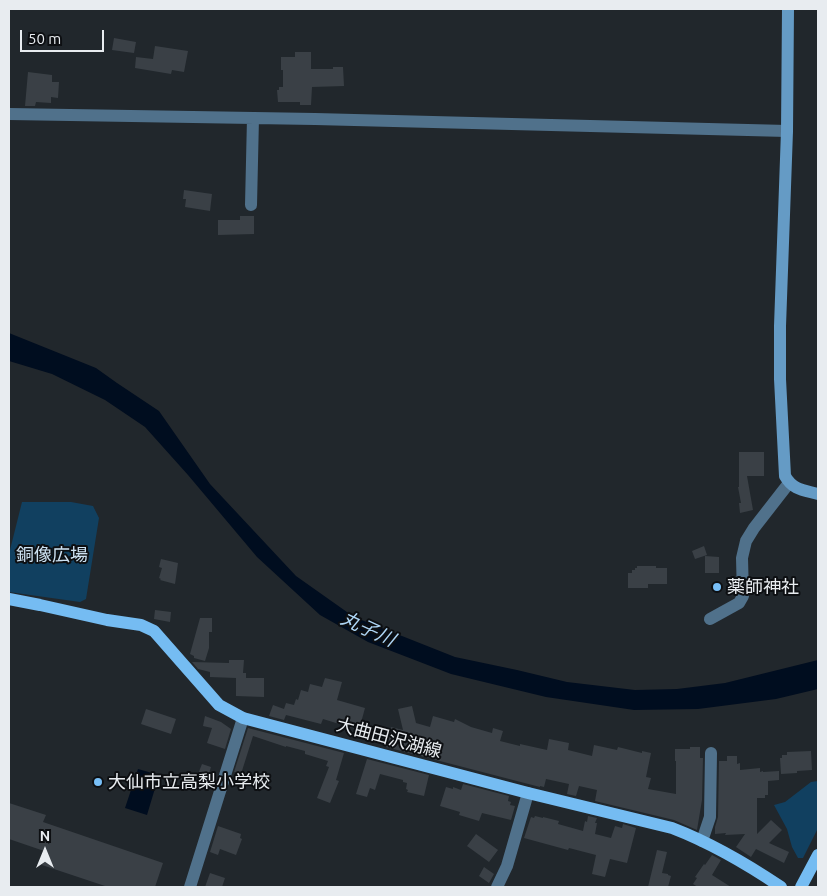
<!DOCTYPE html>
<html>
<head>
<meta charset="utf-8">
<style>
	body { margin:0 }
	#map { position:relative; width:827px; height:896px; overflow:hidden; background:#21272c; font-family:Ubuntu,sans-serif }
	canvas { display:block }
	.frame { position:absolute; inset:0; border:10px solid #e8ecf0; pointer-events:none }
	.north { position:absolute; left:20px; top:826px; width:50px; height:50px; -webkit-text-stroke:4px #0d0f12; paint-order:stroke; rotate:0deg; font-size:14px; font-weight:700; line-height:20px; text-align:center; color:#e8ecf0 }
	.north::after { content:''; display:block; margin:auto; width:18px; height:22px; background:#e8ecf0; clip-path:polygon(50% 0,100% 100%,50% 72%,0 100%) }
	.scale { position:absolute; left:20px; top:30px; width:84px; height:22px; box-sizing:border-box; border:2px solid #e8ecf0; border-top:0; padding-left:6px; font-size:15px; line-height:18px; white-space:nowrap; color:#e8ecf0; -webkit-text-stroke:4px #0d0f12; paint-order:stroke }
</style>
</head>
<body>
<div id="map">
<canvas width="827" height="896"></canvas>
<div class="frame"></div>
<div class="north">N</div>
<div class="scale">50 m</div>
</div>
<script>
const ctx = document.querySelector('canvas').getContext('2d');
ctx.lineJoin = 'round';
function fill(path, color) {
  ctx.fillStyle = color;
  ctx.fill(path, 'evenodd');
}
function stroke(path, color, width, dash) {
  ctx.strokeStyle = color;
  ctx.lineWidth = width;
  ctx.lineCap = dash ? 'butt' : 'round';
  ctx.setLineDash(dash || []);
  ctx.stroke(path);
}
function write(font, color, halo, rows, align = 'center') {
  ctx.font = font + ' Ubuntu,"Noto Sans JP",sans-serif';
  ctx.lineWidth = 4;
  ctx.setLineDash([]);
  ctx.textBaseline = 'middle';
  ctx.strokeStyle = halo;
  ctx.fillStyle = color;
  for (const [text, x, y, turn = 0] of rows) {
    ctx.save();
    ctx.translate(x, y);
    ctx.rotate((+turn || 0) * Math.PI / 180);
    ctx.textAlign = isNaN(turn) ? turn : align;
    if (halo) ctx.strokeText(text, 0, 0);
    ctx.fillText(text, 0, 0);
    ctx.restore();
  }
}
const green = new Path2D(`
	M22,502H71L93,506L99,518L86,599L80,602L9,592V554Z
	M818,781V828L803,858H798L792,847L787,829L774,805L785,802L811,782Z`);
const water = new Path2D(`
	M9,333L96,368L117,383L159,411L210,484L296,576L354,617L455,657L517,670L567,682L635,690L677,689L725,683L818,660V689L776,699L698,709L634,710L546,697L451,674L368,642L320,615L257,557L188,475L145,427L105,400L52,374L9,361Z
	M138,769L159,775L147,815L125,808Z`);
const building = new Path2D(`
	M114,38L136,42L134,53L112,50Z
	M155,46L188,51L184,72L172,70L171,74L135,68L136,57L153,59Z
	M295,52H311V69H333V67H343L344,86L312,87L311,105H300V102H278L277,90H279V87H283V70H281V57H295Z
	M28,72L52,75V82H59L58,98L51,97V103L36,102L35,106H25Z
	M184,190L212,194L210,211L185,207L186,199H183Z
	M240,216H254V234L218,235V220H240Z
	M739,452H764V476H747L753,510L740,513L739,503H741L738,487H739Z
	M704,546L707,555L695,559L692,551Z
	M705,556L719,557V573H705Z
	M161,559L178,563L175,584L160,580L161,579L159,578L162,568L159,567Z
	M637,566H656V568H667V584H648V588H628V573H632V570H635V568H637Z
	M155,610L171,612L170,622L154,619Z
	M200,618H212V632H209V648L205,661L194,658V656L190,654Z
	M229,660H244L243,673H246V678H264V697L236,696V678L210,677V672L198,669L192,662L229,663Z
	M325,678L342,682L337,700L365,708L359,730L323,719L321,724L286,715L284,720L269,716L273,705L284,709L286,703L294,705L296,699L298,700L301,690L308,692L310,684L322,687Z
	M412,706L416,723L430,727L433,716L454,722L455,719L471,727L492,733L493,728L503,731L500,741L520,746V744L547,750L549,739L569,743L568,750L592,756L594,745L617,750L618,747L642,753V751L651,753L646,777L651,778L648,789L676,794V761H675V749H690V747H700V758H703L702,800L697,830L674,820L595,801L597,790L579,786L576,796L567,794L569,784L546,779L544,787L540,786V787L386,747L391,727L403,730L398,709Z
	M146,709L176,719L171,734L141,724Z
	M205,716L221,722L231,729L225,749L207,743L212,728L203,726Z
	M248,728L344,753L336,780L339,781L330,803L317,798L329,767L326,766L328,761L305,754V751L286,746V747L253,736L241,774L234,772Z
	M811,751L812,770L797,771V773L781,774L780,758H782V755H787V752Z
	M727,756H737V764L740,763V770L760,768V772L763,771V772L779,771V780L768,781V795H765V798H757V834L771,820L782,830L769,843L789,852L784,863L756,849L751,857L736,847L745,834L725,835L726,833L715,834V827L718,817L719,761H727Z
	M367,759L429,775L424,796L407,792L408,790L406,789L407,783L403,782V780L380,774L375,790L370,788L367,797L356,794Z
	M202,764L211,767L208,777L198,774Z
	M463,784L509,796L508,801L511,802L510,805L515,806L511,820L482,813L479,821L459,815L460,812L440,806L446,787L453,789V787L461,790Z
	M9,803L46,815L43,822L163,863L155,887H108L42,865L47,852L9,839Z
	M535,816L543,818V817L559,821L558,824L583,831L585,821L587,822L588,816L597,818L595,823H597L595,834L611,838L615,826L622,828L623,824L636,828L627,863L610,859L605,877L592,874L596,855L569,848L568,850L524,838L531,817L534,818Z
	M218,826L241,834L240,838L242,839L236,855L220,849L218,855L210,852Z
	M476,834L498,850L489,862L467,846Z
	M657,850L667,852L662,873L668,874V875L671,876L668,887H648Z
	M712,855L721,860L712,875L731,887H698L693,884L697,878L695,877L704,864L705,865Z
	M484,867L494,874L489,883L479,876Z
	M210,873L225,878L222,887H205Z`);
const street = new Path2D(`
	M9,114L315,119L787,131
	M251,205L253,118
	M710,619L739,603L743,596L742,558L746,541L754,528L789,483
	M702,841L710,817L711,753
	M190,887L243,718
	M497,887L507,866L528,793`);
const secondary = new Path2D(`
	M788,9L787,131L780,326V379L785,476C793,490 803,490 818,494`);
const primary = new Path2D(`
	M9,599L40,605L107,620L141,625L154,631L219,705L243,718L528,793L672,828C711,843 747,864 781,887
	M801,887L818,855`);
const markers = [
	[717,587,5,"#78bff7"],
	[98,782,5,"#78bff7"]
];
const parkNames = [
	["銅像広場",52,555]
];
const poiNames = [
	["薬師神社",727,587],
	["大仙市立高梨小学校",108,782]
];
const streetNames = [
	["大曲田沢湖線",389,738,15]
];
const waterNames = [
	["丸子川",368,629,25]
];
fill(green, '#114060');
fill(water, '#000d1f');
fill(building, '#3a4046');
stroke(street, '#50718b', 12);
stroke(secondary, '#659bc5', 12);
stroke(primary, '#75bcf2', 12);
for (const [x, y, r, color] of markers) {
  const dot = new Path2D();
  dot.arc(x, y, r, 0, 2 * Math.PI);
  ctx.fillStyle = color;
  ctx.fill(dot);
  stroke(dot, '#0d0f12', 2);
}
write('18px', '#cde1f1', '#0d0f12', parkNames);
write('18px', '#e8ecf0', '#0d0f12', poiNames, 'left');
write('18px', '#e8ecf0', '#0d0f12', streetNames);
write('italic 19px', '#aed6f6', '#0d0f12', waterNames);
</script>
</body>
</html>
